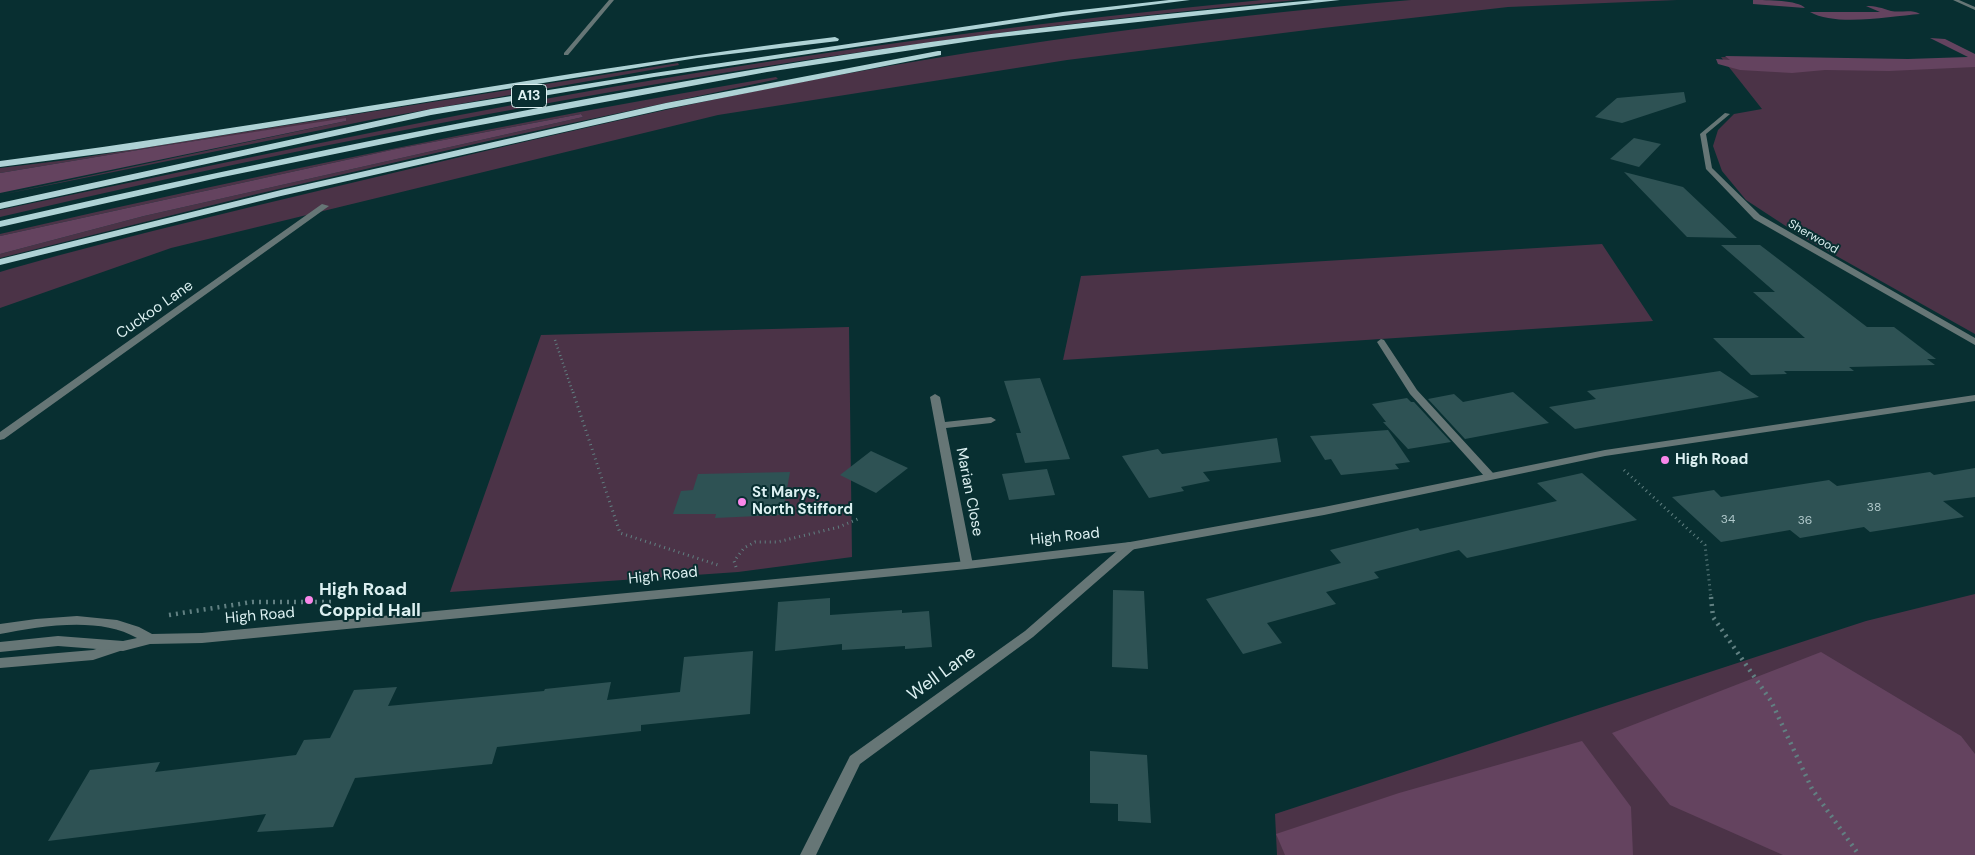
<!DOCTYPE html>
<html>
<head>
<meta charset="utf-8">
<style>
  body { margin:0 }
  canvas { display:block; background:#082f31 }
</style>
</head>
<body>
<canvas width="1975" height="855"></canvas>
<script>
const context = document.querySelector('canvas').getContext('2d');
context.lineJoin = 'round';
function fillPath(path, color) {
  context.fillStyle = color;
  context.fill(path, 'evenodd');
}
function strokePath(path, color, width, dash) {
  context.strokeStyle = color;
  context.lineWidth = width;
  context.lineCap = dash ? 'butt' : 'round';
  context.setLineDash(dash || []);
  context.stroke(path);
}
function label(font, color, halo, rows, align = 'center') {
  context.font = font + ' "DM Sans",sans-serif';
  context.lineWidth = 4;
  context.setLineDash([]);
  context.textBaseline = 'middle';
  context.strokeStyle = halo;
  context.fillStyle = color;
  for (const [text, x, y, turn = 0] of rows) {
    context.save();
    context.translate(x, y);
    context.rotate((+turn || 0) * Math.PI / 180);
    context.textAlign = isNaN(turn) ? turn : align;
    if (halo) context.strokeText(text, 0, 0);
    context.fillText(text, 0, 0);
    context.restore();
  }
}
const green = new Path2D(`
  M 1262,0 L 1297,0 C 861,40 427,117 0,217 L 0,210 C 204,167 407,123 612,87 C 828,50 1045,21 1262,0 Z
  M 1411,0 L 1677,0 L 1508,7 L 1323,28 L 1067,60 L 718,115 L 171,248 L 0,308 L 0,272 L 10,269 C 136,233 265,204 393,173 C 519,143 645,113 771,88 C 983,46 1197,18 1411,0 Z
  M 1721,57 L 1975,61 L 1975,334 L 1801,236 L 1746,200 L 1722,171 L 1713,146 L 1718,130 L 1734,114 L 1762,109 Z
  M 678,63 L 679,65 L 375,119 L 0,195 L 346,121 L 346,119 L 162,146 L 0,173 L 0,168 L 67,160 Z
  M 776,77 L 778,79 L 488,141 L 257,194 L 0,258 L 0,254 L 144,216 L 583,117 L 581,114 L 396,149 L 0,236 L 0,234 C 257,175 516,121 776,77 Z
  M 1602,244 L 1653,321 L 1063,360 L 1081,276 Z
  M 849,327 L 852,557 L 738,572 L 450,592 L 541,335 Z
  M 1975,594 L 1975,855 L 1277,855 L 1275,814 L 1866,621 Z`);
const forest = new Path2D(`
  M 1753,0 C 1767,0 1798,0 1805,8 L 1753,4 Z
  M 1866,6 C 1876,6 1882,8 1891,11 C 1901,13 1911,9 1920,14 C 1892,16 1836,27 1810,12 L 1880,12 Z
  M 1930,38 L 1945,39 L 1975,54 L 1975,67 L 1889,71 L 1825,70 L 1792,73 L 1740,70 L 1718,64 L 1716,59 L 1730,60 L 1725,56 L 1908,59 L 1968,57 Z
  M 581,114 L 583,117 L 144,216 L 0,254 L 0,236 L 396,149 Z
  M 346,118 L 346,121 L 0,193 L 0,173 L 162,146 Z
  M 1821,652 L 1961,736 L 1975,754 L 1975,855 L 1783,855 L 1670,805 L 1612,733 Z
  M 1582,741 L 1631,807 L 1633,855 L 1285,855 L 1276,834 L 1399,793 Z`);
const building = new Path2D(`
  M 1684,92 L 1686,102 L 1622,123 L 1595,117 L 1617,98 Z
  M 1634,138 L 1661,144 L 1639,167 L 1610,159 Z
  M 1624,172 L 1683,187 L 1737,238 L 1687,237 Z
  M 1721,245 L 1760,245 L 1867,327 L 1894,327 L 1936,359 L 1927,359 L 1935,365 L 1849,367 L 1854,371 L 1784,371 L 1787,374 L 1751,375 L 1713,338 L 1805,338 L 1753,292 L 1775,292 Z
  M 1720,371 L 1759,397 L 1575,429 L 1549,407 L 1596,399 L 1587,391 Z
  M 1040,378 L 1070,459 L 1025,463 L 1016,433 L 1021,433 L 1004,381 Z
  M 1513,392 L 1549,423 L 1465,439 L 1428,399 L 1454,394 L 1463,402 Z
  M 1407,398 L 1411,402 L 1414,402 L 1451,442 L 1408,449 L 1383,422 L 1386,422 L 1372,404 Z
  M 1388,430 L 1410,462 L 1395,464 L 1399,469 L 1341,475 L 1331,459 L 1325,460 L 1310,436 Z
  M 1277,438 L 1281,462 L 1203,472 L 1210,481 L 1181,487 L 1184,491 L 1149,498 L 1122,456 L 1158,449 L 1162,454 Z
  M 871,451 L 908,468 L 876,493 L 840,475 Z
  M 1975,468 L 1975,497 L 1943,501 L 1964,517 L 1870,532 L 1864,527 L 1800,538 L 1790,530 L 1721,542 L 1672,497 L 1714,490 L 1721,497 L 1829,480 L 1837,486 L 1930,472 L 1934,475 Z
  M 1047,469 L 1055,495 L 1009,500 L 1002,474 Z
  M 790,472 L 783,511 L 780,515 L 715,518 L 716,514 L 673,514 L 681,491 L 693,490 L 698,474 Z
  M 1582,473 L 1637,520 L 1467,558 L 1459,550 L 1374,572 L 1379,578 L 1326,592 L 1336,604 L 1267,623 L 1282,643 L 1243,654 L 1206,599 L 1341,563 L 1330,550 L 1418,528 L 1420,531 L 1557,501 L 1537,483 Z
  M 1113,590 L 1144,591 L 1148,669 L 1112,667 Z
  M 830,598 L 830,615 L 902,610 L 902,613 L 929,611 L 932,647 L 905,649 L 905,646 L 842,650 L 842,644 L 775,651 L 778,602 Z
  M 753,651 L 750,714 L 641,725 L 641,731 L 497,747 L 492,764 L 355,778 L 333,827 L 257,832 L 266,814 L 48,841 L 90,770 L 160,762 L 155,772 L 296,755 L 304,740 L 330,738 L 354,690 L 397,687 L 388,706 L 544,691 L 545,689 L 611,682 L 607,700 L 680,692 L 684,657 Z
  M 1090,751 L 1147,755 L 1151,823 L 1118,821 L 1118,804 L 1090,803 Z`);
const pathFar2 = new Path2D(`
  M 555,340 L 573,393`);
const pathFar1 = new Path2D(`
  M 573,392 L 620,533 L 721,566
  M 1624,470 L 1705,545 L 1711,598
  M 736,567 L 734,561 L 744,548 L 755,542 L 777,542 L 839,527 L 860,518`);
const path = new Path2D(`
  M 1711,597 L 1713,617 L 1771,701 L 1812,789 L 1859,855
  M 169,615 L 252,602 L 334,602`);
const service = new Path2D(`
  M 609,0 L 614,0 L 568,55 L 564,55 L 564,53 Z
  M 1381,339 L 1384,340 L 1417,390 L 1493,473 L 1494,475 L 1493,477 L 1485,477 L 1410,394 L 1377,342 Z
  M 122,641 L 126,643 L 128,646 L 126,649 L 93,660 L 0,668 L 0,658 L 93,650 Z`);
const minor = new Path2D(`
  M 1953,0 L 1959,0 L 1975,7 L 1975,10 Z
  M 1725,113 L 1730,114 L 1706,134 L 1712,168 L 1760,215 L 1975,338 L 1975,345 L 1754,219 L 1706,169 L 1700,134 Z
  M 322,204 L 329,206 L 4,439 L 0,440 L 0,432 Z
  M 935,394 L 940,397 L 945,422 L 991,417 L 996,420 L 991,423 L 946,428 L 973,565 L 971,568 L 963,568 L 961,565 L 930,397 Z
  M 1130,542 L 1134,543 L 1136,546 L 1134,549 L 1033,637 L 860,764 L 816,855 L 800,855 L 850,756 L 1025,631 L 1126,543 Z`);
const tertiary = new Path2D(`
  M 1975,395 L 1975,401 L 1605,456 L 1324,515 L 1130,550 L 967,569 L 202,643 L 150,644 L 123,651 L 58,646 L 0,652 L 0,642 L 58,636 L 123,641 L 137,638 C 100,616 40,626 0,634 L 0,624 L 36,619 L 77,616 L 117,620 L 139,627 L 152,634 L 202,633 L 967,561 L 1130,542 L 1324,507 L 1605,450 Z`);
const trunk = new Path2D(`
  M 1169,0 L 1190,0 L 1063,16 L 654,77 L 431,115 L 0,209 L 0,203 L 431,109 L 654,73 L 1063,12 Z
  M 1315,0 L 1340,0 L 991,38 L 767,72 L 437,133 L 218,178 L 0,227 L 0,221 C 290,155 582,95 876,50 C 1021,28 1169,13 1315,0 Z
  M 835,37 L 839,39 L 838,41 L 697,58 L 137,149 L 0,167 L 0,161 C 279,125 556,71 835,37 Z
  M 938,51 L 941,51 L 941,55 L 666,109 L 281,196 L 0,265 L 0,259 L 281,190 L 666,103 Z`);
const markers = [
  [1665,460,5,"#f987e9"],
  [742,502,5,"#f987e9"],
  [309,600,5,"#f987e9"]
];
const farStreetnames = [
  ["Sherwood",1813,237,30]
];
const numberNames = [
  ["38",1874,508],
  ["34",1728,520],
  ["36",1805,521]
];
const shields = [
  [529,96,35]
];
const shieldNames = [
  ["A13",529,96]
];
const streetNames = [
  ["Cuckoo Lane",155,310,-35],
  ["Marian Close",969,492,79],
  ["High Road",1065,537,-6],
  ["High Road",663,576,-6],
  ["High Road",260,616,-5]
];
const poiNames = [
  ["High Road",1675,460],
  ["St Marys,",752,493],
  ["North Stifford",752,510]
];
const nearPoinames = [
  ["High Road",319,590],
  ["Coppid Hall",319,611]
];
const nearStreetnames = [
  ["Well Lane",942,674,-36]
];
fillPath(green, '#4b3347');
fillPath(forest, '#64435f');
fillPath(building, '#2e5254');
strokePath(pathFar2, '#618082', 2.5, [1, 3]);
strokePath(pathFar1, '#618082', 3, [1, 4]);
strokePath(path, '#618082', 4.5, [2, 5]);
fillPath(service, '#667676');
fillPath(minor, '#667676');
fillPath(tertiary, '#667676');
fillPath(trunk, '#aed2d5');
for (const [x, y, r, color] of markers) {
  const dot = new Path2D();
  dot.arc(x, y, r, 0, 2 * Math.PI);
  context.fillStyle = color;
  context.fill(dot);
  strokePath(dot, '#082f31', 2);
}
label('12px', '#dcf0f1', '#082f31', farStreetnames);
label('12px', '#b0c8ca', null, numberNames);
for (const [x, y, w] of shields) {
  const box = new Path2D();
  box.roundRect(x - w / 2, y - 11.5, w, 23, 4);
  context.fillStyle = '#082f31';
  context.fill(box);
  strokePath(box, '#dcf0f1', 1);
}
label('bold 14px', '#dcf0f1', null, shieldNames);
label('15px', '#dcf0f1', '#082f31', streetNames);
label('bold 15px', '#dcf0f1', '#082f31', poiNames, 'left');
label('bold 18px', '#dcf0f1', '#082f31', nearPoinames, 'left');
label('18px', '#dcf0f1', '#082f31', nearStreetnames);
</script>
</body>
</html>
